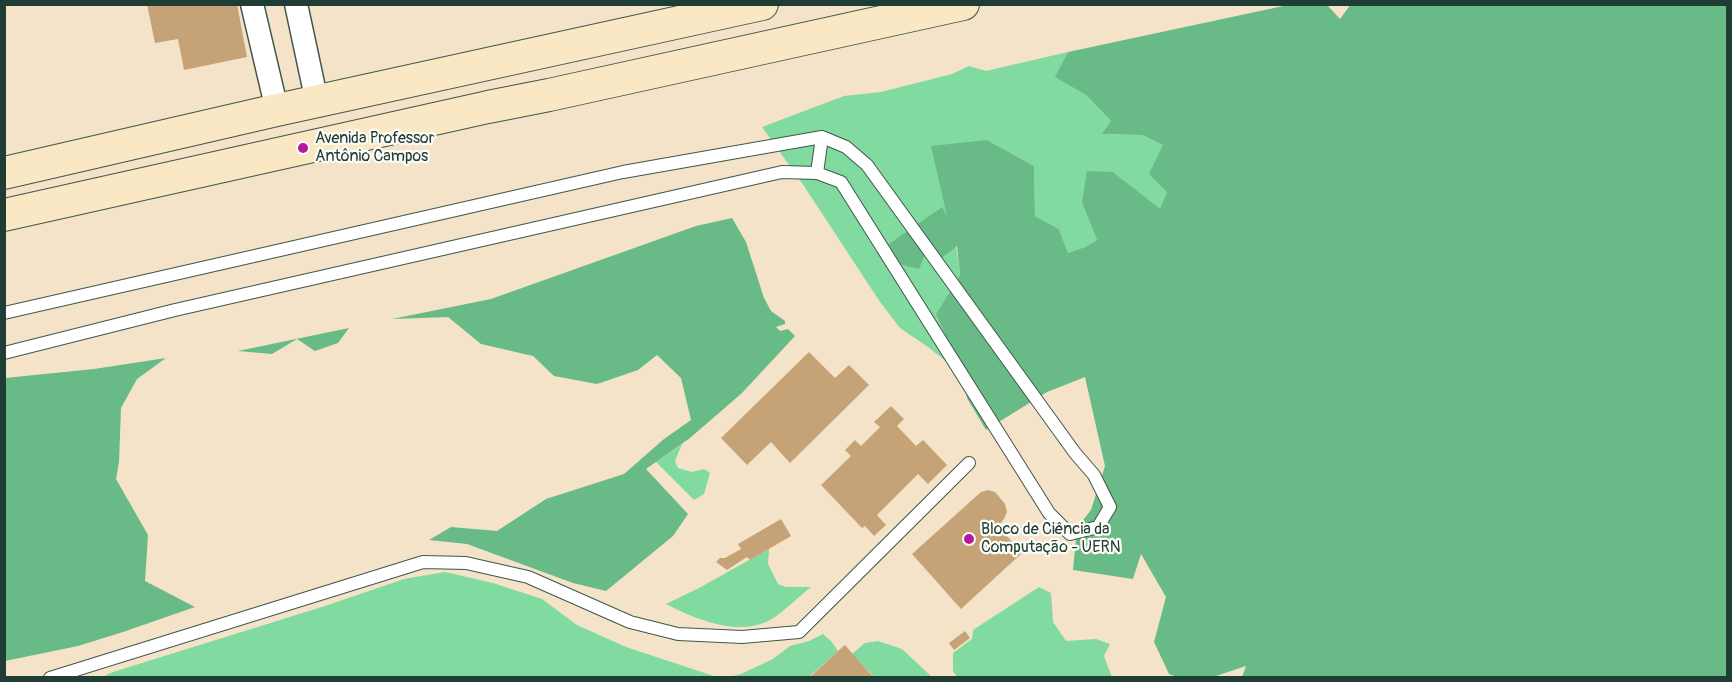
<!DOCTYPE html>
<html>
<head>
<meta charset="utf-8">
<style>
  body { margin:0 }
  #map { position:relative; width:1732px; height:682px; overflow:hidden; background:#f4e3c9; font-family:Pangolin,sans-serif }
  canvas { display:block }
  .frame { position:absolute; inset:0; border:6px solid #1f3d34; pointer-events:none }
</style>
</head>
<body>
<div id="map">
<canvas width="1732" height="682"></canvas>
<div class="frame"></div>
</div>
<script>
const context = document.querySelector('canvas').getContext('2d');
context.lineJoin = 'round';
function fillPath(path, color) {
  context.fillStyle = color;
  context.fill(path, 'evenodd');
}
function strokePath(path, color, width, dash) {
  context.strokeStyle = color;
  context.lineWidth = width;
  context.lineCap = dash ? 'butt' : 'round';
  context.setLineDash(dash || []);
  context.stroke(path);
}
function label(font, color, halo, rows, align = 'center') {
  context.font = font + ' Pangolin,sans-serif';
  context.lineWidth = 4.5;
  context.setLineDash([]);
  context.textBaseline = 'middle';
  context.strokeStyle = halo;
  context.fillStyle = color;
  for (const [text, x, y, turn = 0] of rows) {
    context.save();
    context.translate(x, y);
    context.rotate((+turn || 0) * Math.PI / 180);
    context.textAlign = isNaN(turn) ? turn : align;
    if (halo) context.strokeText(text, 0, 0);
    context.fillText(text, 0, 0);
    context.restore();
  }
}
const green = new Path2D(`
  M 1068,52 L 1056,77 L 1086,95 L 1111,121 L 1103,134 L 1142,135 L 1163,145 L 1167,192 L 1160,210 L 1113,172 L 1082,203 L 1097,240 L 1085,247 L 1068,253 L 1059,229 L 1035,216 L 1034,166 L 987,140 L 948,220 L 942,207 L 924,220 L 926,251 L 956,245 L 960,275 L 936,314 L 962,374 L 928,347 L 900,328 L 880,302 L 804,186 L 762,127 L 844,96 L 881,92 L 952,74 L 969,66 L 986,71 Z
  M 682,444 L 675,461 L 678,468 L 692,472 L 704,469 L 710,473 L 704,494 L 694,500 L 656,462 Z
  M 769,549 L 768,564 L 778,584 L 786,587 L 811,587 C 798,597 780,616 766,622 C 735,636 693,618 666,604 L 699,588 Z
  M 445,572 L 493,583 L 542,599 L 577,625 L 626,647 L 717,677 L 106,677 L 106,675 L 113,672 L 325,606 L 404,579 Z
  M 1039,587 L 1051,593 L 1053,622 L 1066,641 L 1096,639 L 1110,644 L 1104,656 L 1112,677 L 957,677 L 953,671 L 953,653 L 972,639 L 973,630 Z
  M 823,634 L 831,641 L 838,651 L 809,677 L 729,677 L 741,674 L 773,659 L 790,646 L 809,641 Z
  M 878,641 L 902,649 L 932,677 L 874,677 L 852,654 L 865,643 Z`);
const forest = new Path2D(`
  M 1351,4 L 1727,5 L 1727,677 L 1242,677 L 1246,666 L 1213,677 L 1177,677 L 1169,674 L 1154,642 L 1166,597 L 1141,554 L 1133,579 L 1073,570 L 1077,528 L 1091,510 L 1105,466 L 1085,377 L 1047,392 L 986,430 L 967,398 L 962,374 L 936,314 L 960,275 L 957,246 L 939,260 L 926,252 L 919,269 L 899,264 L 889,244 L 942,207 L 947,216 L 931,146 L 987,140 L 1034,166 L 1035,216 L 1059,229 L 1068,253 L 1085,247 L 1097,240 L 1082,203 L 1087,171 L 1113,172 L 1160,209 L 1167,192 L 1149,174 L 1163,145 L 1142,135 L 1102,134 L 1111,121 L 1086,95 L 1055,77 L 1068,52 L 1288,5 L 1327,5 L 1340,19 Z
  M 732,218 L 746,242 L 764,298 L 771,311 L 785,321 L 785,324 L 776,327 L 780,331 L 788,329 L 795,336 L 742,393 L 690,438 L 646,469 L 688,514 L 673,536 L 606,591 L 573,583 L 467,544 L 429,540 L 451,527 L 497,531 L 546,499 L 624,474 L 664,439 L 691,420 L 681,378 L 657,355 L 638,370 L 597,384 L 554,376 L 533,356 L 481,344 L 448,317 L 392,319 L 491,299 L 696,226 Z
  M 349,328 L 338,343 L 315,351 L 297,339 L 272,354 L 238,351 Z
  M 166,358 L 137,379 L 121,408 L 119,462 L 116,479 L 148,535 L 145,581 L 195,607 L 123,632 L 78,646 L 5,661 L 5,378 L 94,369 Z`);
const building = new Path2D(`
  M 147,4 L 237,4 L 247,57 L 184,70 L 178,39 L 155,43 Z
  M 809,352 L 835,378 L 849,365 L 869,385 L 790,463 L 771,442 L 747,465 L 721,438 Z
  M 891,406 L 904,419 L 897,426 L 916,446 L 923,440 L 947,465 L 928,484 L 918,474 L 877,515 L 886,525 L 874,536 L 865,526 L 862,528 L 821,485 L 851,456 L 845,450 L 855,440 L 861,446 L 880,427 L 874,422 Z
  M 988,490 L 995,492 L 1005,504 L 1007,512 L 1004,519 L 998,526 L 1022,553 L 961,609 L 912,554 L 981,492 Z
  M 781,519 L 791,536 L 750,560 L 747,557 L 727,570 L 716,562 L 720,558 L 725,558 L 741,549 L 738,544 Z
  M 965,631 L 970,638 L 954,650 L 949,643 Z
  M 845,645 L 874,678 L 809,678 L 838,651 Z`);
const lane = new Path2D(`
  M 817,173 L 822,137
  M 4,313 L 623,172 L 822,137 L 846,147 L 867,165 L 1075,453 L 1094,475 L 1110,507 L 1098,527 L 1070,534 L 1049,513 L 841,182 L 817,173 L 782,172 L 175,310 L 4,353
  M 50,678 L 423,562 L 466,563 L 528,577 L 630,622 L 678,634 L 742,637 L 799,632 L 969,463`);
const street = new Path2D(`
  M 252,4 L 277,110
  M 296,4 L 317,102`);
const secondary = new Path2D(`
  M 4,173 L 277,110 L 762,4
  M 4,215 L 488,107 L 549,95 L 963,4`);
const markers = [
  [303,148,6,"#b5179e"],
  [969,539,6,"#b5179e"]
];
const poiNames = [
  ["Avenida Professor",315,139],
  ["Antônio Campos",315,157],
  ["Bloco de Ciência da",981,530],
  ["Computação - UERN",981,548]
];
fillPath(green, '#81da9f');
fillPath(forest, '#68ba86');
fillPath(building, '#c5a376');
strokePath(lane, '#3f564a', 14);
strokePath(street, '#3f564a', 25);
strokePath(secondary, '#3f564a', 34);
strokePath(lane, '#fff', 12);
strokePath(street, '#fff', 22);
strokePath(secondary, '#fae7c3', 32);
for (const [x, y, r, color] of markers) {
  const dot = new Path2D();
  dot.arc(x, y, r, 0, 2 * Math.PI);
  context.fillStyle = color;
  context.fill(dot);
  strokePath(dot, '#fdfcf7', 2);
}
label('16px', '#1f3d34', '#fdfcf7', poiNames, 'left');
</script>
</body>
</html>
